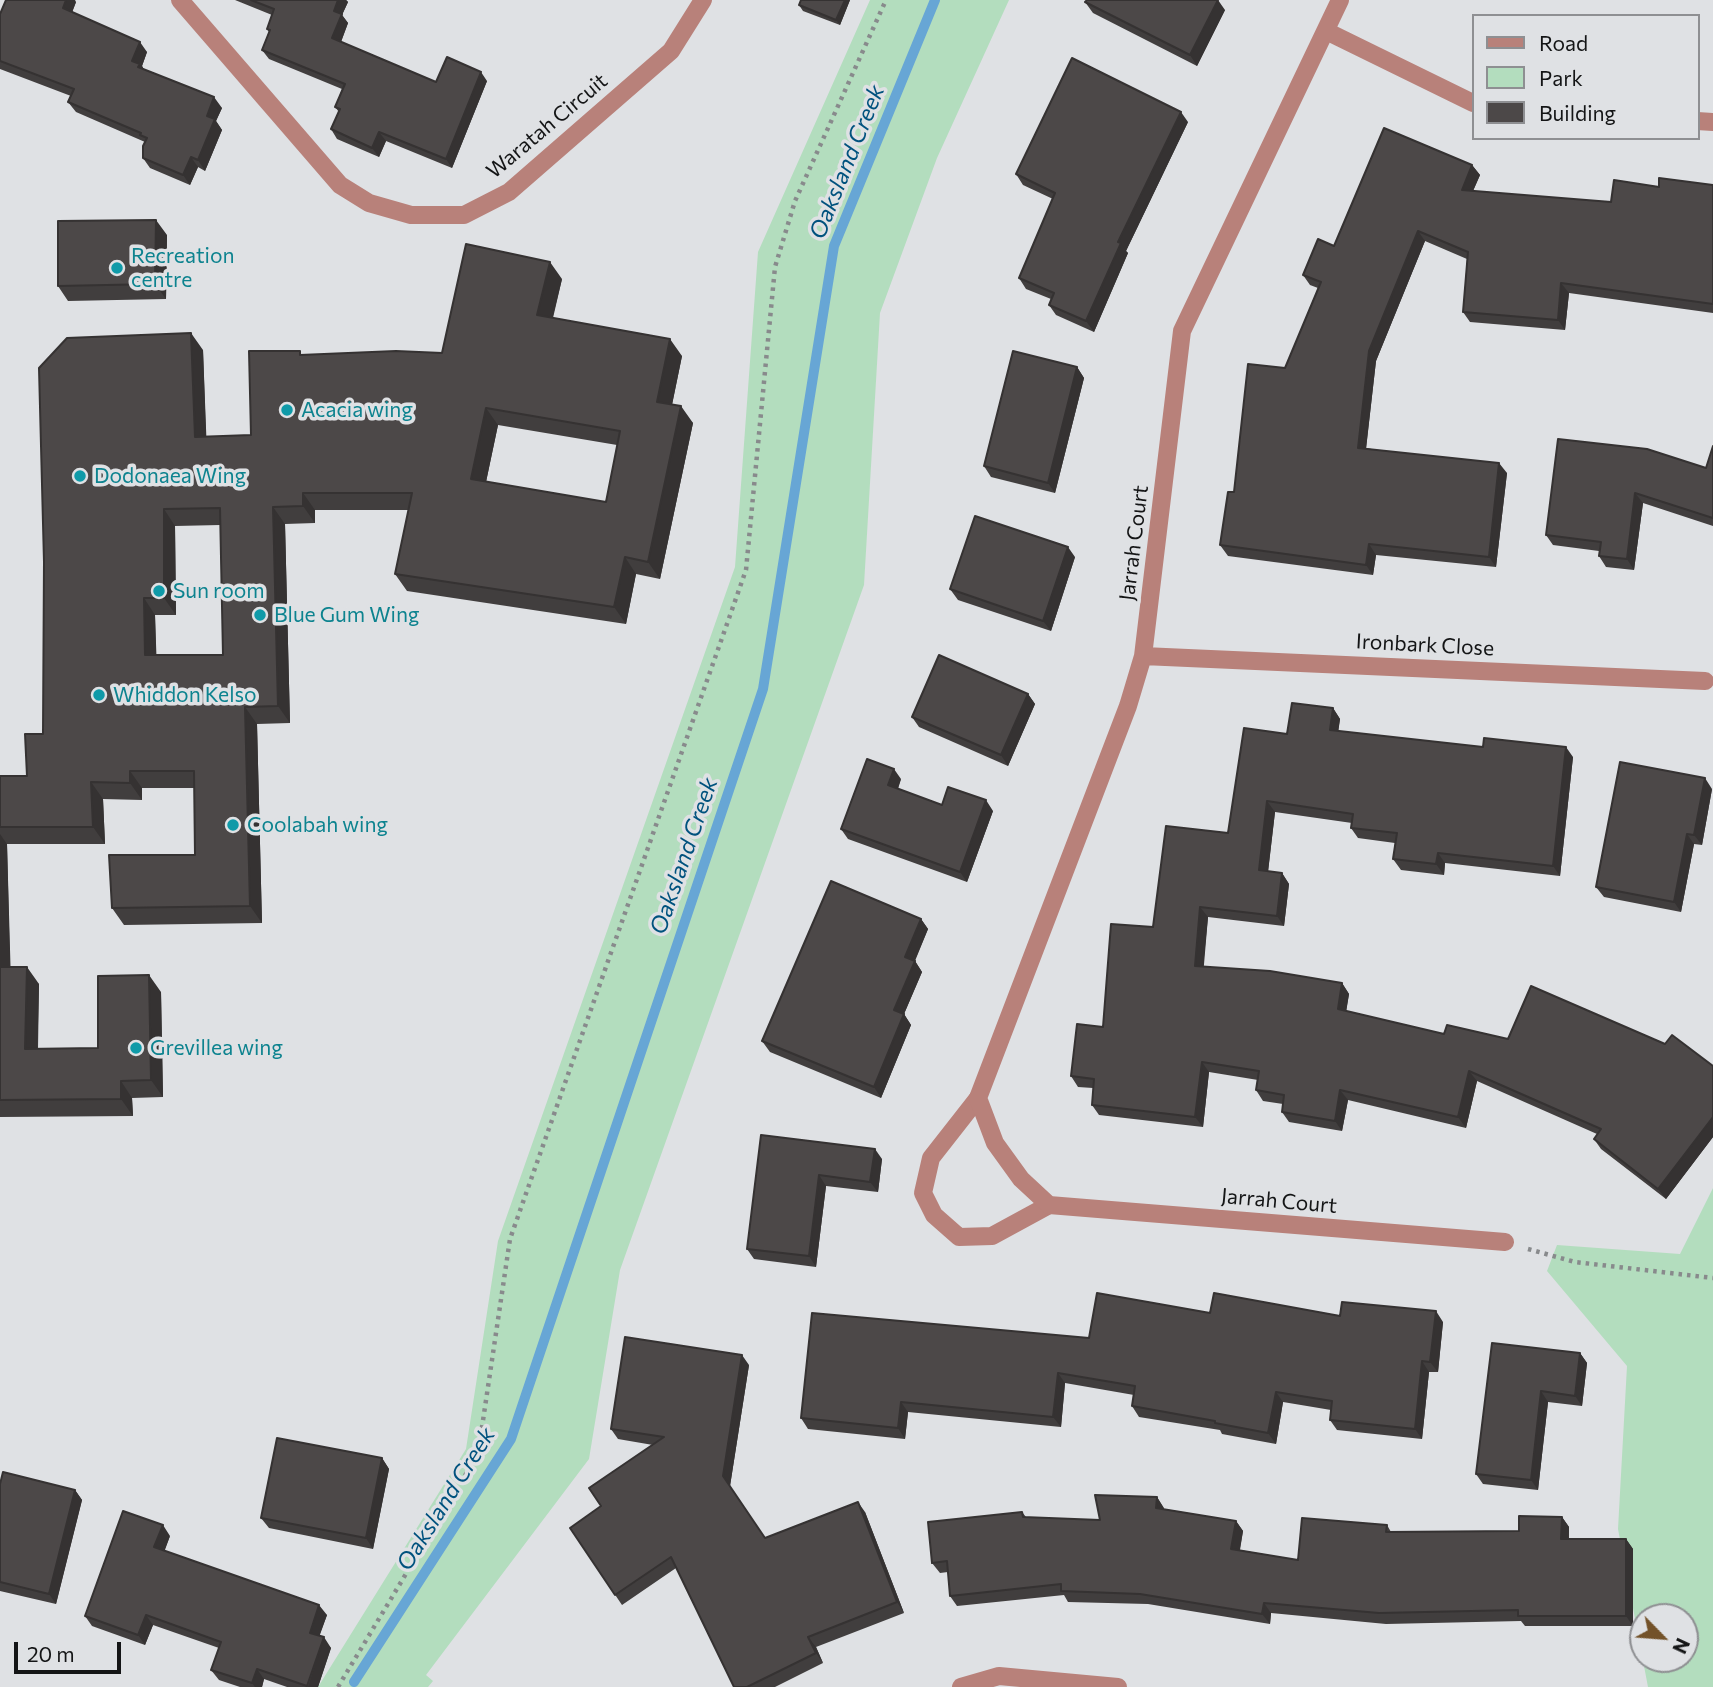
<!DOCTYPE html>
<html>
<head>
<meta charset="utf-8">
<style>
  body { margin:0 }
  #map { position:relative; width:1713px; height:1687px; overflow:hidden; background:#dfe1e4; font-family:Commissioner,sans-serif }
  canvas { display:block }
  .legend { position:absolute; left:1472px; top:14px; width:228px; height:126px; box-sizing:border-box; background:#dfe1e4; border:2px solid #8e8f92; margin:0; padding:9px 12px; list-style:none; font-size:21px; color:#141516 }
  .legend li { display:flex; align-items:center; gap:14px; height:35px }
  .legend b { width:35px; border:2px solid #8e8f92 }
  .north { position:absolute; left:1629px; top:1603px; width:70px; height:70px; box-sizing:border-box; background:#dfe1e4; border:2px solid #8e8f92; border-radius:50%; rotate:115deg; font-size:19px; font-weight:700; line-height:28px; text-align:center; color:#141516 }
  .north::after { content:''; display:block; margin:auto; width:24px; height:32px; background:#735229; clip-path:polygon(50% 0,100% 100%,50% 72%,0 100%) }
  .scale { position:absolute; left:14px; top:1642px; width:107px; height:32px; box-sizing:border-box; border:4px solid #141516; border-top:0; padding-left:9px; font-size:21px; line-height:24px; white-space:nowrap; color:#141516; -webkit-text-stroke:5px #dfe1e4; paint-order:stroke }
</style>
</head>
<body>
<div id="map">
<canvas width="1713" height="1687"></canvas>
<ul class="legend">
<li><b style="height:9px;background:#b8817a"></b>Road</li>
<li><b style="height:19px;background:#b3ddbe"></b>Park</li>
<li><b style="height:19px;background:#4c4848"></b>Building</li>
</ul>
<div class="north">N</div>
<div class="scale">20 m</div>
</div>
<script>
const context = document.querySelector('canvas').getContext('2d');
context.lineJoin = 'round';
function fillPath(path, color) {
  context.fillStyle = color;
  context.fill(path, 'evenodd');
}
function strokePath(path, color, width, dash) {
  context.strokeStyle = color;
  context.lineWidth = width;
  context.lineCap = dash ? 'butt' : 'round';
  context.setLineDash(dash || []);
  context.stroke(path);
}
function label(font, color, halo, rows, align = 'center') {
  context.font = font + ' Commissioner,sans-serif';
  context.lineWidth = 7;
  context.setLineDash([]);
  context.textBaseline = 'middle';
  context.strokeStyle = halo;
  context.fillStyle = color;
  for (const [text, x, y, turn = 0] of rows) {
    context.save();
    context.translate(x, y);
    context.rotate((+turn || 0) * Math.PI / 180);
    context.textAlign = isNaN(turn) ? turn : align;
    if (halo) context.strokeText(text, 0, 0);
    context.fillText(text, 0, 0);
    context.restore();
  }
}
const green = new Path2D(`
  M 870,0 L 1009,0 L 937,158 L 880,313 L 864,585 L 620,1270 L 589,1459 L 426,1675 L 433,1681 L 428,1687 L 318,1687 L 466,1449 L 498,1241 L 735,567 L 758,252 Z
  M 1713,1188 L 1713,1687 L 1648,1687 L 1618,1529 L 1627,1366 L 1547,1271 L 1557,1245 L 1680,1254 ZM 1643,1617 L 1685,1617 L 1685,1659 L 1643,1659 Z`);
const stream = new Path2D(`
  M 354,1682 L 511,1439 L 763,689 L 834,246 L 935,0`);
const path = new Path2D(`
  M 1528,1249 L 1575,1262 L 1713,1278
  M 338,1687 L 478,1454 L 510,1239 L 746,570 L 775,267 L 795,201 L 886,0`);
const service = new Path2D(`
  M 978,1098 L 931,1158 L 923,1193 L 934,1215 L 959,1237 L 992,1236 L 1049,1205`);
const minor = new Path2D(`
  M 180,0 L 340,185 L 369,203 L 411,215 L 464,215 L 509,192 L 671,51 L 703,0
  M 1340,0 L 1182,331 L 1143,656 L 1128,706 L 978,1098 L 995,1143 L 1021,1179 L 1049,1205 L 1505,1242
  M 1326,31 L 1473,103
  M 1697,121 L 1713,122
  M 1143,656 L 1705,681
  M 961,1687 L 999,1676 L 1118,1687`);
const wall = new Path2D(`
  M 235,0 L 346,0 L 348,2 L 342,15 L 348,23 L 341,42 L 436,82 L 487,81 L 452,168 L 386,141 L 379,157 L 337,139 L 331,129 L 339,112 L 335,107 L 342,89 L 269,59 L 262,50 L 269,32 L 267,29 L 272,15 Z
  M 850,0 L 840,25 L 803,11 L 799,5 Z
  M 76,2 L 72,12 L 147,52 L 142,66 L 144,70 L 222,108 L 216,121 L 222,130 L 205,171 L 198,167 L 190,185 L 150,168 L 143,158 L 145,142 L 76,112 L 68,102 L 71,96 L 0,69 L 0,14 Z
  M 1085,2 L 1225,10 L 1197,66 L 1093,13 Z
  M 1188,122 L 1126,251 L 1128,253 L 1094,332 L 1056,315 L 1049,305 L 1051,299 L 1026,289 L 1019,278 L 1053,199 L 1023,185 L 1016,174 Z
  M 1472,165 L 1480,175 L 1473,191 L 1611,202 L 1659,187 L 1713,185 L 1713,313 L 1569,293 L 1565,330 L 1470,322 L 1463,312 L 1467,259 L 1425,241 L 1376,361 L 1366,448 L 1507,473 L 1496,567 L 1376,555 L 1373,575 L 1228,556 L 1220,545 L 1234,492 L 1318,288 L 1310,285 L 1303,275 Z
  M 167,235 L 166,299 L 68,301 L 58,286 Z
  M 562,279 L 553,318 L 682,356 L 672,405 L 693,423 L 660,579 L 636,574 L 626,624 L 407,591 L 395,574 L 409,510 L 315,510 L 315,523 L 285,524 L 290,723 L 257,724 L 262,923 L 124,925 L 112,908 L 195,855 L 194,788 L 142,788 L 142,800 L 103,799 L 105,844 L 7,844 L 10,967 L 39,984 L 38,1049 L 98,1048 L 161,992 L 163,1097 L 132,1098 L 133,1116 L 0,1117 L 0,776 L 27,776 L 43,734 L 203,350 L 206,437 L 251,435 L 303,355 L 442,353 ZM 498,425 L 617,445 L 606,502 L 486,482 ZM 220,525 L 223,655 L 156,655 L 155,615 L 176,615 L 175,526 Z
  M 1077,367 L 1084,378 L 1055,493 L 991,477 L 984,466 Z
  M 1558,439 L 1706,468 L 1713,446 L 1713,526 L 1643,503 L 1634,570 L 1606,567 L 1599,556 L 1599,551 L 1553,545 L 1546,535 Z
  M 1075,557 L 1051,631 L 958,600 L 950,589 Z
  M 1028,694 L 1035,704 L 1008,766 L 919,727 L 912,717 Z
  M 1333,708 L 1340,719 L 1338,731 L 1573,757 L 1560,876 L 1445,863 L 1444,875 L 1401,870 L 1393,859 L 1395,843 L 1358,838 L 1351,828 L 1352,823 L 1275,812 L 1268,871 L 1282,873 L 1289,884 L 1284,926 L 1208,917 L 1203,967 L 1342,983 L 1349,994 L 1346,1011 L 1444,1034 L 1508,1039 L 1713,1066 L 1713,1137 L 1666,1199 L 1601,1149 L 1594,1139 L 1597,1134 L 1477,1081 L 1466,1128 L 1348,1100 L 1342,1131 L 1289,1122 L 1282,1112 L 1283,1104 L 1263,1101 L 1256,1090 L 1258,1080 L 1209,1072 L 1203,1127 L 1099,1115 L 1092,1105 L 1093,1088 L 1078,1087 L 1071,1076 L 1103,1027 L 1153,927 L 1228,833 L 1287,734 Z
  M 901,779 L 898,789 L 942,805 L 993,811 L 967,882 L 848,839 L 841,829 Z
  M 1712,789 L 1702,845 L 1694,844 L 1681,912 L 1604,897 L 1596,887 Z
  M 921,919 L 928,929 L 915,961 L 922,972 L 904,1014 L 911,1025 L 881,1098 L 770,1052 L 762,1041 Z
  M 761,1135 L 882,1159 L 878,1192 L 826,1186 L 816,1267 L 754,1259 L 747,1249 Z
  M 1210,1313 L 1340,1316 L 1443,1322 L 1438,1372 L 1429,1372 L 1422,1439 L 1337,1430 L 1330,1420 L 1331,1410 L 1283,1402 L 1276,1444 L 1222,1434 L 1220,1430 L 1139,1417 L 1132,1406 L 1134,1395 L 1065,1383 L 1061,1427 L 908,1412 L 905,1439 L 808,1429 L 801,1418 L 1089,1338 Z
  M 1492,1343 L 1580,1353 L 1587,1363 L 1582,1406 L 1548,1402 L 1538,1490 L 1483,1484 L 1476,1474 Z
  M 749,1365 L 730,1486 L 765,1538 L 865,1512 L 904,1613 L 816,1647 L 823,1663 L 775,1687 L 734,1687 L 676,1568 L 622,1605 L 570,1528 L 601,1506 L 653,1445 L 618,1439 L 611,1429 Z
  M 382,1458 L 389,1469 L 373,1549 L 269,1528 L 261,1518 Z
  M 0,1484 L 75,1490 L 82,1500 L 56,1604 L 0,1591 Z
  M 1157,1497 L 1164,1509 L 1236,1521 L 1243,1531 L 1240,1550 L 1298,1560 L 1387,1525 L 1391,1532 L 1519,1531 L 1562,1517 L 1569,1527 L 1569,1539 L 1626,1539 L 1633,1549 L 1633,1626 L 1525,1626 L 1521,1621 L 1386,1624 L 1271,1613 L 1270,1624 L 1148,1604 L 1068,1602 L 1064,1595 L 957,1606 L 950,1596 L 948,1572 L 940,1573 L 932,1563 L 1022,1512 L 1026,1517 L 1100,1520 Z
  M 170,1536 L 164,1551 L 327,1615 L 319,1636 L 331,1648 L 318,1687 L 287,1687 L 264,1679 L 262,1687 L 240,1687 L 219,1680 L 211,1670 L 219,1648 L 153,1625 L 145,1645 L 92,1626 L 85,1616 Z`);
const shadedWall = new Path2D(`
  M 66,0 L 75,0 L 76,2 L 70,18 L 63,8 Z
  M 338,0 L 346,0 L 348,2 L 342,15 L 348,23 L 339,47 L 332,38 L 334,11 Z
  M 845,0 L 850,0 L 840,25 L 836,20 Z
  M 1218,0 L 1225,10 L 1197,66 L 1190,55 Z
  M 140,42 L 147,52 L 142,66 L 147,74 L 140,70 L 132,61 Z
  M 481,72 L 487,81 L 452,168 L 446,159 Z
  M 214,97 L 222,108 L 216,121 L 222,130 L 205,171 L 198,160 L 207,116 Z
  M 1181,112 L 1188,122 L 1126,251 L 1128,253 L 1094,332 L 1086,321 L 1118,242 Z
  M 379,132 L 386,141 L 379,157 L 372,148 Z
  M 191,157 L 198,167 L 190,185 L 183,175 Z
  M 1472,165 L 1480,175 L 1469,200 L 1462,190 Z
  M 156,220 L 167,235 L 166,299 L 155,284 Z
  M 1418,231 L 1425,241 L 1376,361 L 1365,458 L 1358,448 L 1369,351 Z
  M 550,262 L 562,279 L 549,332 L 537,315 Z
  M 1561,283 L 1569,293 L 1565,330 L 1558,320 Z
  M 191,333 L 203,350 L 207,454 L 195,437 Z
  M 670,339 L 682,356 L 669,419 L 657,402 Z
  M 1077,367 L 1084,378 L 1055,493 L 1048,483 Z
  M 681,406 L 693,423 L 660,579 L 648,562 Z
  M 486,408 L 498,425 L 483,496 L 471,479 Z
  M 1499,463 L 1507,473 L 1496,567 L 1489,557 Z
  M 303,493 L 315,510 L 315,523 L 303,506 Z
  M 1635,493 L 1643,503 L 1634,570 L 1627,559 Z
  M 273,507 L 285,524 L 290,723 L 278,706 Z
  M 164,509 L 175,526 L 176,615 L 164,598 Z
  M 1369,544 L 1376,555 L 1373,575 L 1366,565 Z
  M 1068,547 L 1075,557 L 1051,631 L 1043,621 Z
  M 625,557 L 636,574 L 626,624 L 614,607 Z
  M 144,598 L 155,615 L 157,672 L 145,655 Z
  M 1028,694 L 1035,704 L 1008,766 L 1001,755 Z
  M 245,707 L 257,724 L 262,923 L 250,906 Z
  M 1333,708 L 1340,719 L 1337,741 L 1330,730 Z
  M 1566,747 L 1573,757 L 1560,876 L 1553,866 Z
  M 894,769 L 901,779 L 895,796 L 888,785 Z
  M 130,771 L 142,788 L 142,800 L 130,783 Z
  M 1705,778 L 1712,789 L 1702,845 L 1694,835 Z
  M 91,782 L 103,799 L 105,844 L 93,827 Z
  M 986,800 L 993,811 L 967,882 L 960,872 Z
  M 1267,801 L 1275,812 L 1267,881 L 1259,870 Z
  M 0,834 L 7,844 L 11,984 L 0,968 Z
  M 1687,834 L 1694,844 L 1681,912 L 1674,902 Z
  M 1438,853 L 1445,863 L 1444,875 L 1436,864 Z
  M 1282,873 L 1289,884 L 1284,926 L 1277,916 Z
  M 1200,907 L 1208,917 L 1203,976 L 1195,966 Z
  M 921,919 L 928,929 L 912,967 L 905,957 Z
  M 915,961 L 922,972 L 904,1014 L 911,1025 L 881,1098 L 874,1087 L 894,1010 Z
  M 27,967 L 39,984 L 37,1066 L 25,1049 Z
  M 149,975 L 161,992 L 163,1097 L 151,1080 Z
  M 1342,983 L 1349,994 L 1345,1019 L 1338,1009 Z
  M 1202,1062 L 1209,1072 L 1203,1127 L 1195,1117 Z
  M 1469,1071 L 1477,1081 L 1466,1128 L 1458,1117 Z
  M 121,1081 L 132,1098 L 133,1116 L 121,1099 Z
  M 1340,1090 L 1348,1100 L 1342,1131 L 1335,1121 Z
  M 1713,1117 L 1713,1137 L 1666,1199 L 1658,1189 Z
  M 875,1149 L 882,1159 L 878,1192 L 870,1182 Z
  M 819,1175 L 826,1186 L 816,1267 L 809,1256 Z
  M 1436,1311 L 1443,1322 L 1438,1372 L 1430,1362 Z
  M 1580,1353 L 1587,1363 L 1582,1406 L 1575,1396 Z
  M 742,1355 L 749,1365 L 730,1486 L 723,1476 Z
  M 1422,1361 L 1429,1372 L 1422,1439 L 1415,1429 Z
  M 1058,1373 L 1065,1383 L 1061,1427 L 1053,1417 Z
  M 1541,1391 L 1548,1402 L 1538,1490 L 1531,1480 Z
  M 1276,1392 L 1283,1402 L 1276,1444 L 1268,1433 Z
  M 901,1402 L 908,1412 L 905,1439 L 898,1428 Z
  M 382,1458 L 389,1469 L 373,1549 L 366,1538 Z
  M 75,1490 L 82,1500 L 56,1604 L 49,1594 Z
  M 1157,1497 L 1164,1508 L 1164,1518 L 1156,1508 Z
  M 858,1502 L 865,1512 L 904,1613 L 897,1602 Z
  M 1562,1517 L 1569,1527 L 1568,1549 L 1561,1539 Z
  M 1236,1521 L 1243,1531 L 1238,1559 L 1231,1549 Z
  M 163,1525 L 170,1536 L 162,1558 L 154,1547 Z
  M 1626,1539 L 1633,1549 L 1633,1626 L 1626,1616 Z
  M 1264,1603 L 1271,1613 L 1270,1624 L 1262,1614 Z
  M 319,1605 L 327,1615 L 317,1643 L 310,1633 Z
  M 146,1615 L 153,1625 L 145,1645 L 138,1635 Z
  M 324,1637 L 331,1648 L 318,1687 L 308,1687 Z
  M 808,1637 L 816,1647 L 823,1663 L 816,1653 Z
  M 257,1669 L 264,1679 L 262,1687 L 255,1687 L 252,1683 Z`);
const building = new Path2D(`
  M 6,0 L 66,0 L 63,8 L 140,42 L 132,61 L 140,64 L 138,67 L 214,97 L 207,116 L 215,119 L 198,160 L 191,157 L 183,175 L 143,158 L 143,146 L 147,138 L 140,135 L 141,133 L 68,102 L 74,89 L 0,61 L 0,14 Z
  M 251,0 L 338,0 L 334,11 L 342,14 L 332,38 L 436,82 L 447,57 L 481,72 L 446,159 L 379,132 L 372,148 L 331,129 L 340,109 L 335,107 L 345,84 L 262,50 L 270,30 L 267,29 L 274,9 Z
  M 801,0 L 845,0 L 836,20 L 799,5 Z
  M 1087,0 L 1218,0 L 1190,55 L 1085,2 Z
  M 1072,58 L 1181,112 L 1118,242 L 1121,243 L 1086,321 L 1049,305 L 1054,293 L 1019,278 L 1055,193 L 1016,174 Z
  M 1384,128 L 1472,165 L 1462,190 L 1611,202 L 1614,180 L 1659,187 L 1659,178 L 1713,185 L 1713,304 L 1561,283 L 1558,320 L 1463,312 L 1468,252 L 1418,231 L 1369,351 L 1358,448 L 1499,463 L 1489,557 L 1369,544 L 1366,565 L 1220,545 L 1228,492 L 1234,492 L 1248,364 L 1285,368 L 1321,282 L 1303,275 L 1318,239 L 1334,246 Z
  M 156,220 L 155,284 L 58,286 L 58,221 Z
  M 466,244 L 550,262 L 537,315 L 670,339 L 657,402 L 681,406 L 648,562 L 625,557 L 614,607 L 395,574 L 412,493 L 303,493 L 303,506 L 273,507 L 278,706 L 245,707 L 250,906 L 112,908 L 109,855 L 195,855 L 194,771 L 130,771 L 130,783 L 91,782 L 93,827 L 0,827 L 0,776 L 27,776 L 25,734 L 43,734 L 44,562 L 39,368 L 67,338 L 191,333 L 195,437 L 251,435 L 249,351 L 300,351 L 300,355 L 396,351 L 442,353 ZM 486,408 L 620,431 L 606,502 L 471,479 ZM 220,508 L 223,655 L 145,655 L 144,598 L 164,598 L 164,509 Z
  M 1013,351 L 1077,367 L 1048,483 L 984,466 Z
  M 1558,439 L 1647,449 L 1706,468 L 1713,446 L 1713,518 L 1635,493 L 1627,559 L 1599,556 L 1601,542 L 1546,535 Z
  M 975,516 L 1068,547 L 1043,621 L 950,589 Z
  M 939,655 L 1028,694 L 1001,755 L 912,717 Z
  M 1292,703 L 1333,708 L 1330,730 L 1483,747 L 1484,738 L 1566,747 L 1553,866 L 1438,853 L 1436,864 L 1393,859 L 1397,833 L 1351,828 L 1353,814 L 1267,801 L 1259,870 L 1282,873 L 1277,916 L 1200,907 L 1195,966 L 1270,971 L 1342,983 L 1338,1009 L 1444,1034 L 1447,1025 L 1508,1039 L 1531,986 L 1665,1044 L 1672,1035 L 1713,1066 L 1713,1117 L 1658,1189 L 1594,1139 L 1601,1129 L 1469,1071 L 1458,1117 L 1340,1090 L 1335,1121 L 1282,1112 L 1284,1095 L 1256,1090 L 1259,1071 L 1202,1062 L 1195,1117 L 1092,1105 L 1094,1079 L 1071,1076 L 1077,1024 L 1103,1027 L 1111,924 L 1153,927 L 1166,826 L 1228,833 L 1244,728 L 1287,734 Z
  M 867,759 L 894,769 L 888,785 L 942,805 L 948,787 L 986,800 L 960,872 L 841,829 Z
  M 1620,762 L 1705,778 L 1694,835 L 1687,834 L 1674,902 L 1596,887 Z
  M 831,881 L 921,919 L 905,957 L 915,961 L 894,1010 L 904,1014 L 874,1087 L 762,1041 Z
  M 0,967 L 27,967 L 25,1049 L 98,1048 L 98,976 L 149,975 L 151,1080 L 121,1081 L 121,1099 L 0,1100 Z
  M 761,1135 L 875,1149 L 870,1182 L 819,1175 L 809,1256 L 747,1249 Z
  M 1097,1293 L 1210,1313 L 1214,1293 L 1340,1316 L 1342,1302 L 1436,1311 L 1430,1362 L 1422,1361 L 1415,1429 L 1330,1420 L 1332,1401 L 1276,1392 L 1268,1433 L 1215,1423 L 1215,1421 L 1132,1406 L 1135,1386 L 1058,1373 L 1053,1417 L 901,1402 L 898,1428 L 801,1418 L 812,1313 L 1089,1338 Z
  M 625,1337 L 742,1355 L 723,1476 L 765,1538 L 858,1502 L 897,1602 L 808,1637 L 816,1653 L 747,1687 L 734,1687 L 671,1557 L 615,1595 L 570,1528 L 601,1506 L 589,1488 L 664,1437 L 611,1429 Z
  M 1492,1343 L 1580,1353 L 1575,1396 L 1541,1391 L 1531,1480 L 1476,1474 Z
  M 277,1438 L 382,1458 L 366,1538 L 261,1518 Z
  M 3,1472 L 75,1490 L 49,1594 L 0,1582 L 0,1484 Z
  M 1095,1495 L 1157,1497 L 1156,1508 L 1236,1521 L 1231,1549 L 1298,1560 L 1302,1518 L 1387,1525 L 1386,1532 L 1519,1531 L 1519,1516 L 1562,1517 L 1561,1539 L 1626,1539 L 1626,1616 L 1518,1616 L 1518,1610 L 1379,1613 L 1264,1603 L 1262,1614 L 1140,1594 L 1061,1591 L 1061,1584 L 950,1596 L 947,1561 L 932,1563 L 928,1522 L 1022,1512 L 1023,1517 L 1100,1520 Z
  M 123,1511 L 163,1525 L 154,1547 L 319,1605 L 310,1633 L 324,1637 L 307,1686 L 257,1669 L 252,1683 L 211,1670 L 221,1642 L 146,1615 L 138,1635 L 85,1616 Z`);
const markers = [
  [117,268,7,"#0f9aa8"],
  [287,410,7,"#0f9aa8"],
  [80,476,7,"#0f9aa8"],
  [159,591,7,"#0f9aa8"],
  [260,615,7,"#0f9aa8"],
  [99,695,7,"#0f9aa8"],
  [233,825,7,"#0f9aa8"],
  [136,1048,7,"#0f9aa8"]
];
const streetNames = [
  ["Waratah Circuit",547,126,-40],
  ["Jarrah Court",1134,543,-83],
  ["Ironbark Close",1425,645,3],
  ["Jarrah Court",1279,1201,5]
];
const cultureNames = [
  ["Recreation",131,256],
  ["centre",131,280],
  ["Acacia wing",301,410],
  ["Dodonaea Wing",94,476],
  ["Sun room",173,591],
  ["Blue Gum Wing",274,615],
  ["Whiddon Kelso",113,695],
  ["Coolabah wing",247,825],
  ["Grevillea wing",150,1048]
];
const waterNames = [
  ["Oaksland Creek",847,162,-68],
  ["Oaksland Creek",684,856,-71],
  ["Oaksland Creek",446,1499,-58]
];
fillPath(green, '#b3ddbe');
strokePath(stream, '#67a6d5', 10);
strokePath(path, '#888a8c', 4.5, [3.5, 5]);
strokePath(service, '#b8817a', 18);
strokePath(minor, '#b8817a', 18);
fillPath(wall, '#413e3e');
fillPath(shadedWall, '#353232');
fillPath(building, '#4c4848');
strokePath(building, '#353232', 2);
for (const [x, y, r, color] of markers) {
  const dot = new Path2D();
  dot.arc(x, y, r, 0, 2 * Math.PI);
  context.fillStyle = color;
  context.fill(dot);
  strokePath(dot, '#dfe1e4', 2.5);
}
label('21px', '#141516', '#dfe1e4', streetNames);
label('21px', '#0d838f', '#dfe1e4', cultureNames, 'left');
label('italic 23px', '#00527e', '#dfe1e4', waterNames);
</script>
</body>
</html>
